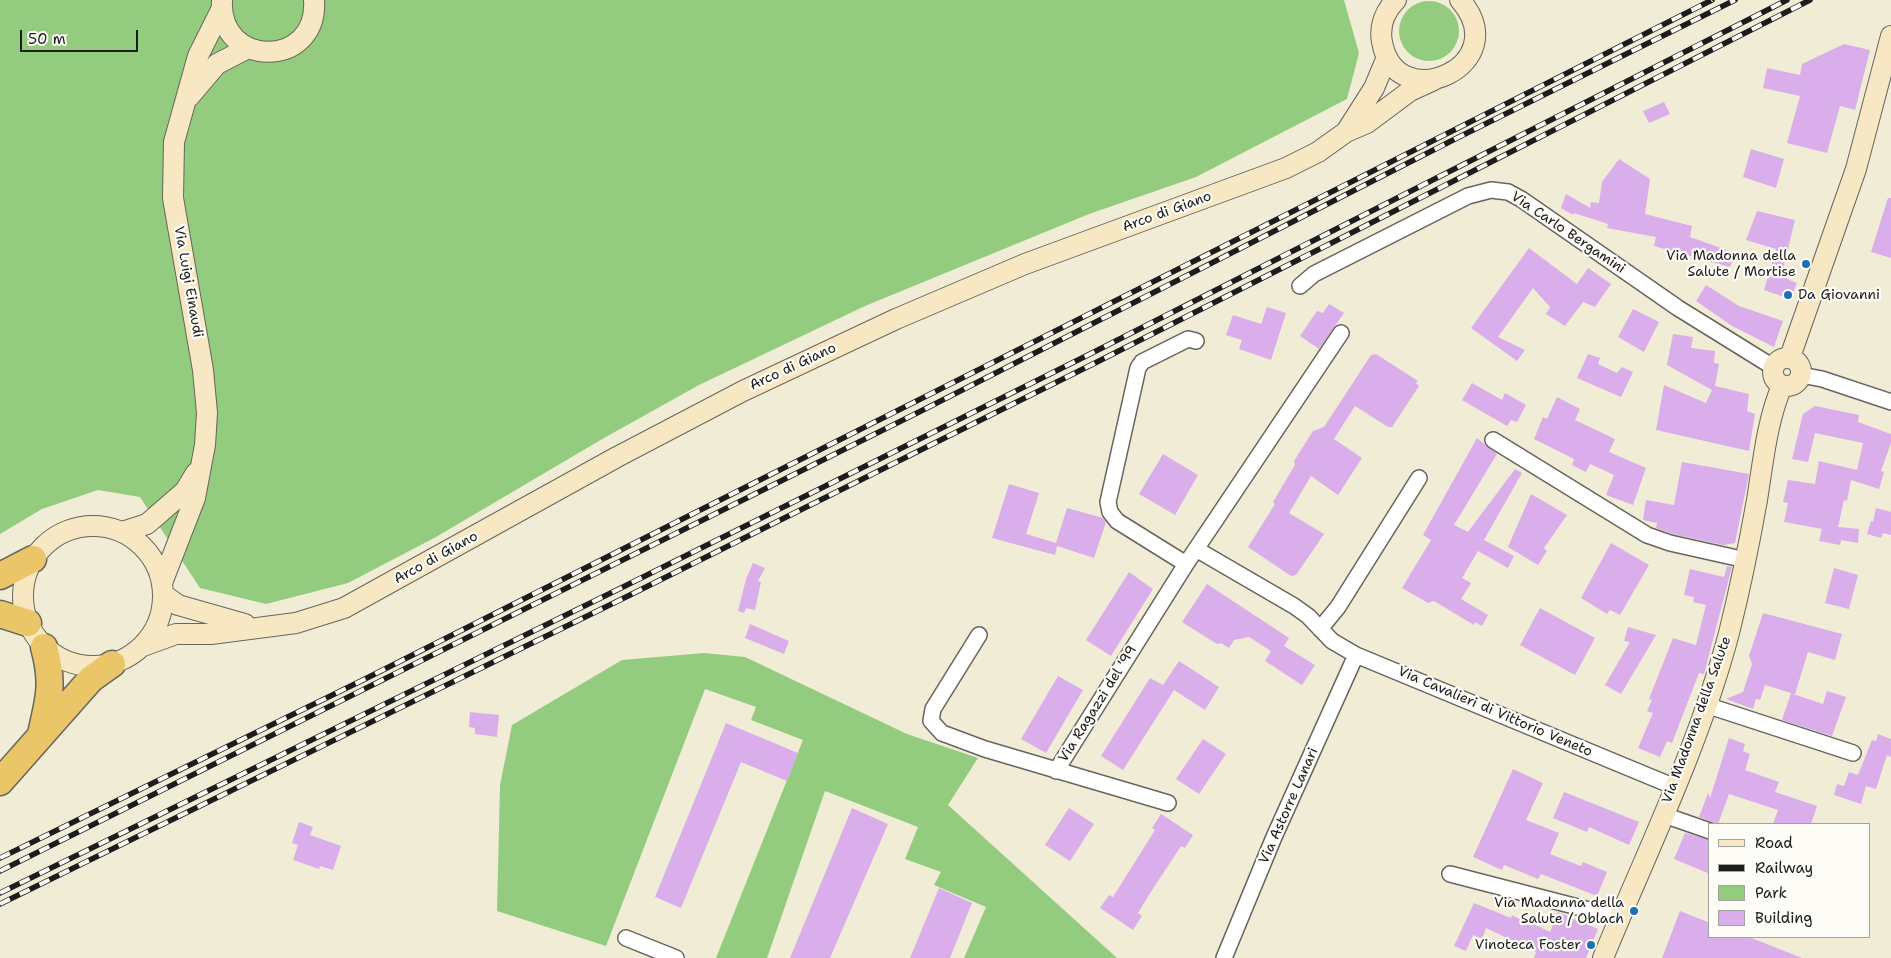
<!DOCTYPE html>
<html>
<head>
<meta charset="utf-8">
<style>
  body { margin:0 }
  #map { position:relative; width:1891px; height:958px; overflow:hidden; background:#f1ecd6; font-family:"Shantell Sans",sans-serif }
  canvas { display:block }
  .legend { position:absolute; left:1708px; top:823px; width:162px; height:115px; box-sizing:border-box; background:#fdfcf7; border:1px solid #a3a29f; margin:0; padding:6px 9px; list-style:none; font-size:15px; color:#1c1c1c }
  .legend li { display:flex; align-items:center; gap:10px; height:25px }
  .legend b { width:25px; border:1px solid #a3a29f }
  .scale { position:absolute; left:20px; top:30px; width:118px; height:22px; box-sizing:border-box; border:2px solid #1c1c1c; border-top:0; padding-left:6px; font-size:15px; line-height:18px; white-space:nowrap; color:#1c1c1c; -webkit-text-stroke:4px #fdfcf7; paint-order:stroke }
</style>
</head>
<body>
<div id="map">
<canvas width="1891" height="958"></canvas>
<ul class="legend">
<li><b style="height:6px;background:#f7e8c3"></b>Road</li>
<li><b style="height:6px;background:#1c1c1c"></b>Railway</li>
<li><b style="height:14px;background:#94cc7f"></b>Park</li>
<li><b style="height:14px;background:#daaeeb"></b>Building</li>
</ul>
<div class="scale">50 m</div>
</div>
<script>
const context = document.querySelector('canvas').getContext('2d');
context.lineJoin = 'round';
function fillPath(path, color) {
  context.fillStyle = color;
  context.fill(path, 'evenodd');
}
function strokePath(path, color, width, dash) {
  context.strokeStyle = color;
  context.lineWidth = width;
  context.lineCap = dash ? 'butt' : 'round';
  context.setLineDash(dash || []);
  context.stroke(path);
}
function label(font, color, halo, rows, align = 'center') {
  context.font = font + ' "Shantell Sans",sans-serif';
  context.lineWidth = 4.5;
  context.setLineDash([]);
  context.textBaseline = 'middle';
  context.strokeStyle = halo;
  context.fillStyle = color;
  for (const [text, x, y, turn = 0] of rows) {
    context.save();
    context.translate(x, y);
    context.rotate((+turn || 0) * Math.PI / 180);
    context.textAlign = isNaN(turn) ? turn : align;
    if (halo) context.strokeText(text, 0, 0);
    context.fillText(text, 0, 0);
    context.restore();
  }
}
const green = new Path2D(`
  M 0,0 L 1344,0 L 1359,53 L 1347,99 L 1196,177 L 1089,214 L 865,306 L 699,385 L 604,438 L 436,537 L 348,583 L 266,604 L 200,588 L 140,497 L 98,490 L 42,509 L 0,534 Z
  M1399 31a30 30 0 1 1 60 0a30 30 0 1 1-60 0Z
  M 704,653 L 745,657 L 907,734 L 978,758 L 948,805 L 1117,958 L 964,958 L 986,907 L 934,885 L 941,872 L 905,859 L 918,827 L 825,791 L 767,958 L 716,958 L 803,740 L 751,720 L 756,707 L 705,689 L 606,946 L 497,911 L 500,785 L 512,725 L 622,660 Z`);
const building = new Path2D(`
  M 1844,44 L 1870,50 L 1855,110 L 1840,106 L 1827,153 L 1787,143 L 1800,96 L 1763,88 L 1767,68 L 1800,75 L 1802,64 Z
  M 1664,102 L 1670,114 L 1649,123 L 1643,111 Z
  M 1751,149 L 1784,159 L 1776,188 L 1743,177 Z
  M 1619,159 L 1650,179 L 1645,214 L 1692,226 L 1690,237 L 1735,253 L 1730,267 L 1654,246 L 1656,237 L 1607,228 L 1608,224 L 1574,213 L 1573,215 L 1561,208 L 1566,194 L 1590,208 L 1591,202 L 1599,203 L 1602,182 Z
  M 1888,198 L 1891,198 L 1891,258 L 1871,252 Z
  M 1757,211 L 1795,220 L 1782,273 L 1788,275 L 1787,279 L 1797,283 L 1790,299 L 1764,290 L 1776,249 L 1746,240 Z
  M 1529,248 L 1577,284 L 1588,268 L 1611,284 L 1595,307 L 1583,302 L 1565,326 L 1546,314 L 1550,307 L 1533,288 L 1498,337 L 1525,350 L 1517,361 L 1471,328 Z
  M 1706,285 L 1739,306 L 1783,321 L 1774,347 L 1732,326 L 1696,301 Z
  M 1329,304 L 1344,313 L 1319,349 L 1300,336 L 1317,311 L 1323,313 Z
  M 1267,307 L 1286,313 L 1271,360 L 1239,349 L 1242,340 L 1226,335 L 1233,315 L 1261,324 Z
  M 1633,309 L 1659,322 L 1644,352 L 1618,337 Z
  M 1673,334 L 1693,337 L 1691,348 L 1715,351 L 1714,363 L 1719,364 L 1715,386 L 1749,394 L 1747,411 L 1755,414 L 1749,451 L 1656,430 L 1664,385 L 1706,403 L 1712,390 L 1667,365 Z
  M 1376,354 L 1418,381 L 1416,383 L 1419,386 L 1392,427 L 1388,427 L 1355,406 L 1334,439 L 1362,458 L 1338,495 L 1311,476 L 1289,513 L 1324,534 L 1296,575 L 1291,576 L 1248,547 L 1275,504 L 1273,502 L 1295,465 L 1294,461 L 1313,431 L 1324,427 L 1371,355 Z
  M 1588,354 L 1600,358 L 1598,364 L 1617,373 L 1622,367 L 1633,372 L 1621,397 L 1577,378 Z
  M 1472,383 L 1502,400 L 1505,393 L 1526,405 L 1517,422 L 1511,420 L 1507,426 L 1462,400 Z
  M 1557,397 L 1580,409 L 1575,420 L 1615,439 L 1609,452 L 1646,468 L 1633,505 L 1606,495 L 1614,475 L 1590,464 L 1586,472 L 1572,465 L 1574,459 L 1534,439 L 1543,417 L 1547,419 Z
  M 1815,406 L 1859,415 L 1858,422 L 1891,434 L 1891,443 L 1881,471 L 1884,472 L 1879,489 L 1851,480 L 1847,501 L 1844,500 L 1838,527 L 1859,529 L 1858,543 L 1841,540 L 1840,545 L 1819,541 L 1822,529 L 1784,522 L 1788,503 L 1783,502 L 1788,480 L 1815,484 L 1819,461 L 1857,470 L 1863,443 L 1815,433 L 1808,462 L 1792,459 L 1803,414 Z
  M 1477,438 L 1497,454 L 1454,525 L 1468,532 L 1515,469 L 1522,473 L 1484,540 L 1514,556 L 1508,568 L 1478,551 L 1462,578 L 1471,583 L 1461,599 L 1488,615 L 1482,626 L 1475,622 L 1474,625 L 1434,601 L 1428,603 L 1402,588 L 1431,540 L 1423,535 Z
  M 1163,454 L 1198,475 L 1175,515 L 1139,494 Z
  M 1682,462 L 1749,474 L 1735,543 L 1723,545 L 1673,534 L 1656,528 L 1657,523 L 1643,520 L 1646,500 L 1674,505 Z
  M 1009,484 L 1039,493 L 1026,534 L 1056,543 L 1067,508 L 1103,518 L 1106,522 L 1094,558 L 1057,546 L 1055,555 L 992,538 Z
  M 1531,494 L 1567,515 L 1544,548 L 1547,551 L 1538,565 L 1508,547 Z
  M 1876,508 L 1891,512 L 1891,535 L 1883,533 L 1881,538 L 1867,534 L 1871,521 L 1873,522 Z
  M 1611,543 L 1649,565 L 1620,615 L 1610,610 L 1607,614 L 1581,598 Z
  M 753,563 L 765,568 L 758,581 L 761,582 L 755,610 L 746,608 L 744,613 L 738,611 L 746,579 Z
  M 1727,566 L 1732,567 L 1704,674 L 1699,673 L 1672,743 L 1667,741 L 1660,757 L 1638,748 L 1653,713 L 1647,711 L 1652,700 L 1649,699 L 1673,638 L 1696,645 L 1706,605 L 1693,602 L 1694,597 L 1684,595 L 1690,569 L 1724,577 Z
  M 1834,568 L 1858,575 L 1849,609 L 1825,603 Z
  M 1129,572 L 1153,589 L 1111,656 L 1086,640 Z
  M 1207,584 L 1289,638 L 1284,646 L 1315,665 L 1302,685 L 1265,661 L 1271,651 L 1249,637 L 1234,640 L 1229,648 L 1221,643 L 1217,644 L 1182,622 Z
  M 1540,608 L 1595,638 L 1575,675 L 1520,645 Z
  M 1763,613 L 1842,634 L 1835,660 L 1808,652 L 1795,694 L 1793,694 L 1823,704 L 1827,691 L 1846,697 L 1832,736 L 1782,720 L 1791,693 L 1765,685 L 1760,700 L 1756,699 L 1753,709 L 1726,699 L 1743,692 L 1752,664 L 1749,656 Z
  M 750,624 L 789,641 L 784,654 L 745,638 Z
  M 1628,627 L 1656,635 L 1621,694 L 1605,685 L 1630,642 L 1624,641 Z
  M 1179,661 L 1219,687 L 1205,710 L 1174,690 L 1123,770 L 1101,756 L 1150,678 L 1163,685 Z
  M 1058,676 L 1083,690 L 1046,753 L 1021,739 Z
  M 470,712 L 499,715 L 497,737 L 475,734 L 475,728 L 469,727 Z
  M 726,723 L 798,753 L 787,781 L 741,762 L 681,908 L 655,897 Z
  M 1878,734 L 1891,739 L 1891,757 L 1887,755 L 1876,789 L 1866,786 L 1861,804 L 1834,795 L 1837,784 L 1844,786 L 1849,772 L 1858,775 L 1872,740 L 1876,741 Z
  M 1729,738 L 1745,744 L 1743,751 L 1750,754 L 1745,770 L 1779,782 L 1775,792 L 1817,806 L 1811,824 L 1773,824 L 1778,810 L 1729,794 L 1718,824 L 1699,817 L 1708,793 L 1710,798 Z
  M 1203,739 L 1226,754 L 1199,794 L 1176,779 Z
  M 1513,769 L 1543,783 L 1526,820 L 1559,833 L 1550,854 L 1581,866 L 1583,862 L 1607,872 L 1597,896 L 1541,874 L 1538,879 L 1504,865 L 1502,870 L 1473,857 Z
  M 1564,792 L 1639,822 L 1629,845 L 1589,827 L 1587,832 L 1553,818 Z
  M 852,808 L 888,824 L 830,958 L 790,958 Z
  M 1069,808 L 1094,824 L 1070,861 L 1045,845 Z
  M 1161,814 L 1193,835 L 1185,848 L 1181,846 L 1147,898 L 1138,913 L 1142,916 L 1133,930 L 1100,908 L 1109,895 L 1113,897 L 1155,830 L 1152,828 Z
  M 299,822 L 313,827 L 310,835 L 341,846 L 333,870 L 320,866 L 319,869 L 293,860 L 298,845 L 292,843 Z
  M 1685,833 L 1710,840 L 1710,874 L 1674,859 Z
  M 939,888 L 972,903 L 950,958 L 910,958 Z
  M 1474,903 L 1511,918 L 1512,915 L 1525,922 L 1526,920 L 1550,932 L 1558,912 L 1598,929 L 1586,958 L 1534,958 L 1536,952 L 1486,928 L 1482,939 L 1473,935 L 1466,951 L 1454,946 Z
  M 1680,911 L 1710,923 L 1710,937 L 1749,937 L 1802,958 L 1662,958 Z`);
const street = new Path2D(`
  M 1300,286 L 1314,274 L 1468,196 L 1491,190 L 1508,192 L 1521,199 L 1678,308 L 1773,367
  M 1801,375 L 1822,379 L 1891,402
  M 1493,440 L 1647,535 L 1670,543 L 1746,560
  M 1196,549 L 1294,606 L 1308,616 L 1332,641 L 1356,655 L 1675,787
  M 1186,564 L 1117,521 L 1110,512 L 1108,502 L 1138,368 L 1142,362 L 1188,339 L 1196,341
  M 1320,629 L 1338,607 L 1419,478
  M 979,635 L 933,709 L 931,721 L 942,733 L 985,749 L 1168,803
  M 1706,705 L 1853,753
  M 1056,771 L 1186,564 L 1341,333
  M 1664,815 L 1710,831
  M 1450,874 L 1601,913 L 1619,920
  M 626,938 L 676,958
  M 1224,958 L 1274,837 L 1356,655`);
const secondary = new Path2D(`
  M 222,0 C 218,69 319,69 314,0
  M 1396,0 C 1385,11 1379,26 1382,42 C 1396,119 1517,65 1460,0
  M 189,97 L 217,64 L 248,48
  M 1346,132 L 1374,88 L 1387,57
  M 1790,357 L 1856,169 L 1891,36
  M1773 372a14 14 0 1 1 28 0a14 14 0 1 1-28 0Z
  M23 596a70 70 0 1 1 140 0a70 70 0 1 1-140 0Z
  M 122,532 L 147,524 L 185,491 L 196,473
  M 162,583 L 195,498 L 205,445 L 207,413 L 203,370 L 173,198 L 174,142 L 198,56 L 222,8
  M 164,595 L 178,605 L 245,624
  M 143,646 L 176,634 L 211,634 L 296,623 L 344,608 L 617,457 L 743,391 L 896,319 L 1025,264 L 1286,168 L 1318,152 L 1346,132 L 1367,123 L 1410,91 L 1434,80
  M 1603,958 C 1647,851 1699,746 1729,633 C 1740,589 1749,545 1757,500 C 1763,463 1767,420 1782,386`);
const highway = new Path2D(`
  M 0,576 L 33,559
  M 0,614 L 28,623
  M 41,734 C 49,699 54,683 44,647
  M 0,782 L 91,679 L 112,664`);
const rail = new Path2D(`
  M 0,858 L 363,680 L 1712,0
  M 0,871 L 921,411 L 1457,138 L 1735,0
  M 0,893 L 625,586 L 1092,353 L 1787,0
  M 0,904 L 630,595 L 1097,362 L 1810,0`);
const markers = [
  [1806,264,5,"#1f6fb2"],
  [1788,295,5,"#1f6fb2"],
  [1634,911,5,"#1f6fb2"],
  [1591,945,5,"#1f6fb2"]
];
const streetNames = [
  ["Arco di Giano",1167,212,-20],
  ["Via Carlo Bergamini",1568,233,34],
  ["Via Luigi Einaudi",188,282,80],
  ["Arco di Giano",793,367,-25],
  ["Arco di Giano",436,558,-29],
  ["Via Ragazzi del '99",1098,704,-58],
  ["Via Cavalieri di Vittorio Veneto",1495,712,23],
  ["Via Madonna della Salute",1697,720,-70],
  ["Via Astorre Lanari",1289,806,-66]
];
const poiNames = [
  ["Via Madonna della",1796,256],
  ["Salute / Mortise",1796,272],
  ["Da Giovanni",1798,295,"left"],
  ["Via Madonna della",1624,903],
  ["Salute / Oblach",1624,919],
  ["Vinoteca Foster",1581,945]
];
fillPath(green, '#94cc7f');
fillPath(building, '#daaeeb');
strokePath(street, '#67655d', 18);
strokePath(secondary, '#67655d', 22);
strokePath(highway, '#67655d', 29);
strokePath(street, '#fff', 15);
strokePath(secondary, '#f7e8c3', 20);
strokePath(highway, '#ebc669', 26);
strokePath(rail, '#1c1c1c', 5.5);
strokePath(rail, '#fdfcf7', 4, [11]);
for (const [x, y, r, color] of markers) {
  const dot = new Path2D();
  dot.arc(x, y, r, 0, 2 * Math.PI);
  context.fillStyle = color;
  context.fill(dot);
  strokePath(dot, '#fdfcf7', 2);
}
label('14px', '#1c1c1c', '#fdfcf7', streetNames);
label('14px', '#1c1c1c', '#fdfcf7', poiNames, 'right');
</script>
</body>
</html>
